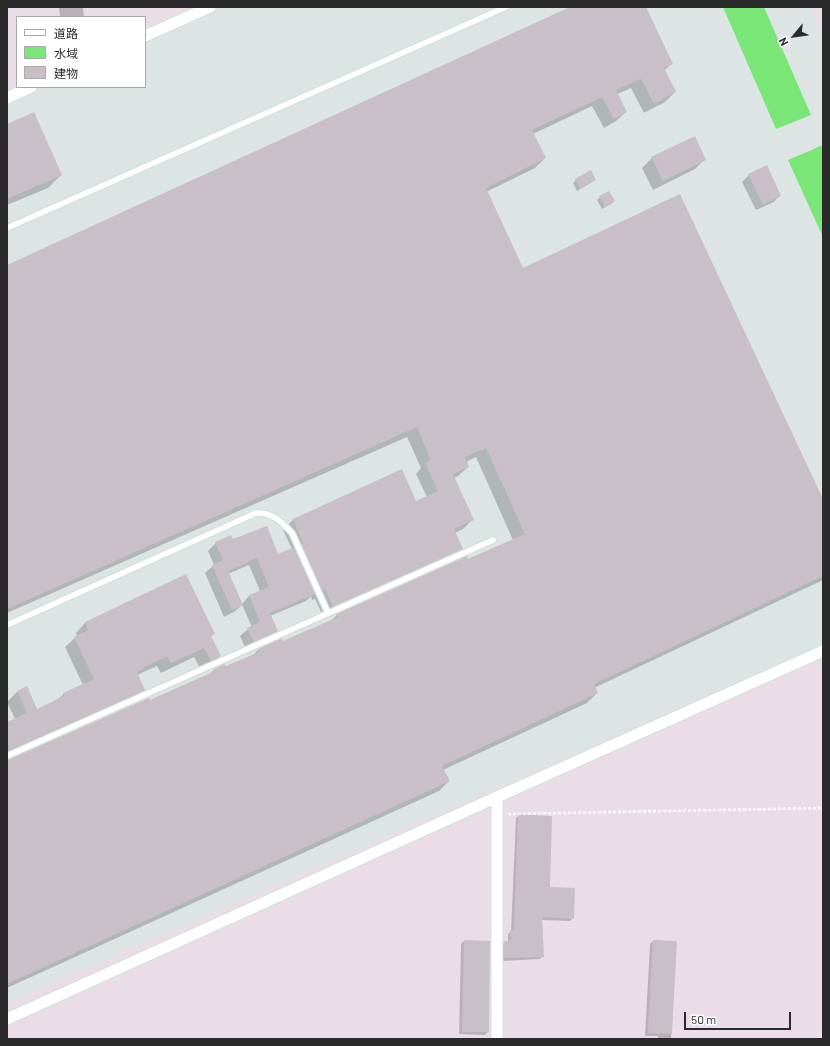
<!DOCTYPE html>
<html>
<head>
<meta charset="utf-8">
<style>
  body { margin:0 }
  #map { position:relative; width:830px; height:1046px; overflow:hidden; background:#ebdde7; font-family:Barlow,"Noto Sans JP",sans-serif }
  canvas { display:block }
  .frame { position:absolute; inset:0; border:8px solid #2a2a2a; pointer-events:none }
  .legend { position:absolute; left:16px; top:16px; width:130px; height:72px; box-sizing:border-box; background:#fff; border:1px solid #aaa; margin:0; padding:5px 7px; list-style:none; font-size:12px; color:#2a2a2a }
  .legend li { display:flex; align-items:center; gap:8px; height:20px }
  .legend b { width:20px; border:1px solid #aaa }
  .north { position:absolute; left:774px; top:16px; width:40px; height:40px; -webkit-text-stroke:3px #fff; paint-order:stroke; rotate:241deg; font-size:11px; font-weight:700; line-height:16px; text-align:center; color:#2a2a2a }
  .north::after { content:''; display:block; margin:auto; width:14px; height:18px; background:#2a2a2a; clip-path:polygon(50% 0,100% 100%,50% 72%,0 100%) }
  .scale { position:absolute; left:684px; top:1012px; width:107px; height:18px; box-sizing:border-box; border:2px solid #2a2a2a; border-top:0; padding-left:5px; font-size:12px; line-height:14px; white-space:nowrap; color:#2a2a2a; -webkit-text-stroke:3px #fff; paint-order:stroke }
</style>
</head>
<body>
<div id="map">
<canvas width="830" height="1046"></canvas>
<div class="frame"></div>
<ul class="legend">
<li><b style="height:5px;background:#fff"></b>道路</li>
<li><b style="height:11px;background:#79e677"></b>水域</li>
<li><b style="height:11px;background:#c9bfc6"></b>建物</li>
</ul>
<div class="north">N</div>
<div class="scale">50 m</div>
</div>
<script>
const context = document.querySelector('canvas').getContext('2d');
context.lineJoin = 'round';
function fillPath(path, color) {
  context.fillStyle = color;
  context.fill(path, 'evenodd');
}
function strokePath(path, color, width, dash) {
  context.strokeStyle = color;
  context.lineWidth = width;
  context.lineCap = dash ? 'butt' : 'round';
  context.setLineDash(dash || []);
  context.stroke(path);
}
const industrial = new Path2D(`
  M 216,7 L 811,7 L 823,36 L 823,644 L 7,1003 L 7,98 L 33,87 L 145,87 L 145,38 Z`);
const water = new Path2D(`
  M 723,7 L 764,7 L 811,115 L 776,129 Z
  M 823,145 L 823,237 L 788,160 Z`);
const shadow = new Path2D(`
  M 59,7 L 83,7 L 84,17 L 60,17 Z
  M 572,7 L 645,7 L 672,63 L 664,71 L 675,92 L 665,102 L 644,113 L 631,88 L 617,94 L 626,112 L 616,121 L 604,128 L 592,106 L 533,134 L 545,158 L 535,168 L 486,192 L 523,269 L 823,501 L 823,580 L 594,688 L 597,693 L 587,703 L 443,770 L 449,781 L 439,791 L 7,988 L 7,761 L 149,701 L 210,674 L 215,669 L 225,668 L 253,655 L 258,650 L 281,640 L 282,642 L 332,620 L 337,615 L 513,540 L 476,457 L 466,462 L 468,467 L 458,476 L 454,478 L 473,519 L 463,529 L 455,533 L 462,548 L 452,558 L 323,616 L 315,599 L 312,600 L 311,596 L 306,601 L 270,616 L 277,631 L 269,638 L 246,649 L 240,636 L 248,629 L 252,627 L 242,605 L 234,612 L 224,617 L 205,573 L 214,565 L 208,551 L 216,543 L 232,540 L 277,555 L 292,549 L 283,530 L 293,520 L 401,470 L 416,502 L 427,497 L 416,474 L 421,468 L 407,437 L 7,613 L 7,266 ZM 249,565 L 260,591 L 249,596 L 242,604 L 228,574 Z
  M 7,125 L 61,175 L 48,188 L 7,205 Z
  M 652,158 L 705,159 L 695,169 L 653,190 L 642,168 Z
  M 749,175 L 780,195 L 774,202 L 756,210 L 742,182 Z
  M 595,179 L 592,182 L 577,191 L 573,183 L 576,180 Z
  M 600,197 L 614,201 L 611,204 L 602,209 L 597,200 Z
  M 85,623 L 213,634 L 210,637 L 220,656 L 210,666 L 201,670 L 194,657 L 161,673 L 157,666 L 137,675 L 144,690 L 134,700 L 7,756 L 7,724 L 15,719 L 7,702 L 17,692 L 26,688 L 36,710 L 57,700 L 64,694 L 83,685 L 65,647 L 77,636 L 76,633 Z
  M 519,815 L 549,888 L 573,918 L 570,921 L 542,920 L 543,956 L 540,959 L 501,961 L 501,945 L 504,942 L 508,942 L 508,934 L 511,931 L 516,818 Z
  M 464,941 L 488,1032 L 485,1035 L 459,1034 L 461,944 Z
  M 653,941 L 676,942 L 671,1039 L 658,1039 L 658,1036 L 645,1036 L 650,944 Z`);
const building = new Path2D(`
  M 570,7 L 646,7 L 673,64 L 664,68 L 676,92 L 654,104 L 641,79 L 616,90 L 627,112 L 614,119 L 602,97 L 532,130 L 546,158 L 486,188 L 523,268 L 680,194 L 823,499 L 823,576 L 594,684 L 598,693 L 442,766 L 450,781 L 7,984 L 7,760 L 149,698 L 150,700 L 215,671 L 214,669 L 224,664 L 226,666 L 259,652 L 258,649 L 282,638 L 283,641 L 338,617 L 336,614 L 467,556 L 468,559 L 525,534 L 486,448 L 465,457 L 469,467 L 453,474 L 474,520 L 454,529 L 463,549 L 333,607 L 325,589 L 322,590 L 301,544 L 303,543 L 293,519 L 402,469 L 416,501 L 438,491 L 425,463 L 431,460 L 417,427 L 7,609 L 7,265 Z
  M 34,112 L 62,175 L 7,199 L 7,124 Z
  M 695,136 L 706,160 L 663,181 L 651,157 Z
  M 767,165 L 781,196 L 763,205 L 748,174 Z
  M 591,170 L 596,180 L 580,188 L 575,179 Z
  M 609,191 L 615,201 L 605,207 L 599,196 Z
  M 267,526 L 278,554 L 294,547 L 315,594 L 270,613 L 278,631 L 254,642 L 247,628 L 260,622 L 249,595 L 269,587 L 257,558 L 228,571 L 243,605 L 232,610 L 212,565 L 223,560 L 215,542 L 231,535 L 233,539 Z
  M 186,574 L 215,634 L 211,636 L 221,656 L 211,661 L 204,648 L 171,663 L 167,656 L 143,668 L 144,669 L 137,672 L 145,690 L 7,751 L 7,722 L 27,713 L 17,691 L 27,686 L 37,709 L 64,696 L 63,693 L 94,679 L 74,637 L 88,630 L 85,622 Z
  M 518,814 L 552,816 L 550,887 L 575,888 L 574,919 L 542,917 L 544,957 L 504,958 L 504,941 L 511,941 L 510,930 L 514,930 Z
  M 464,940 L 490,941 L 489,1032 L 462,1032 Z
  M 653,940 L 677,941 L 672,1034 L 648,1033 Z`);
const path = new Path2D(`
  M 508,814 L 823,808`);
const service = new Path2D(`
  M 7,228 L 506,7
  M 7,625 L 256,513 C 272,512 282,522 292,533 L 328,613
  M 7,756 L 493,540`);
const minor = new Path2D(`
  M 145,36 L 210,7
  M 7,98 L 31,87
  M 497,797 L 497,1039
  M 7,1019 L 497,797 L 823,651`);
fillPath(industrial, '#dde4e4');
fillPath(water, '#79e677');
fillPath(shadow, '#0003');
fillPath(building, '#c9bfc6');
strokePath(service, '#d2e2da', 8);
strokePath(minor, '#d2e2da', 13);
strokePath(path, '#fff', 2.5, [3, 2]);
strokePath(service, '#fff', 5.5);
strokePath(minor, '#fff', 11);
</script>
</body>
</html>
